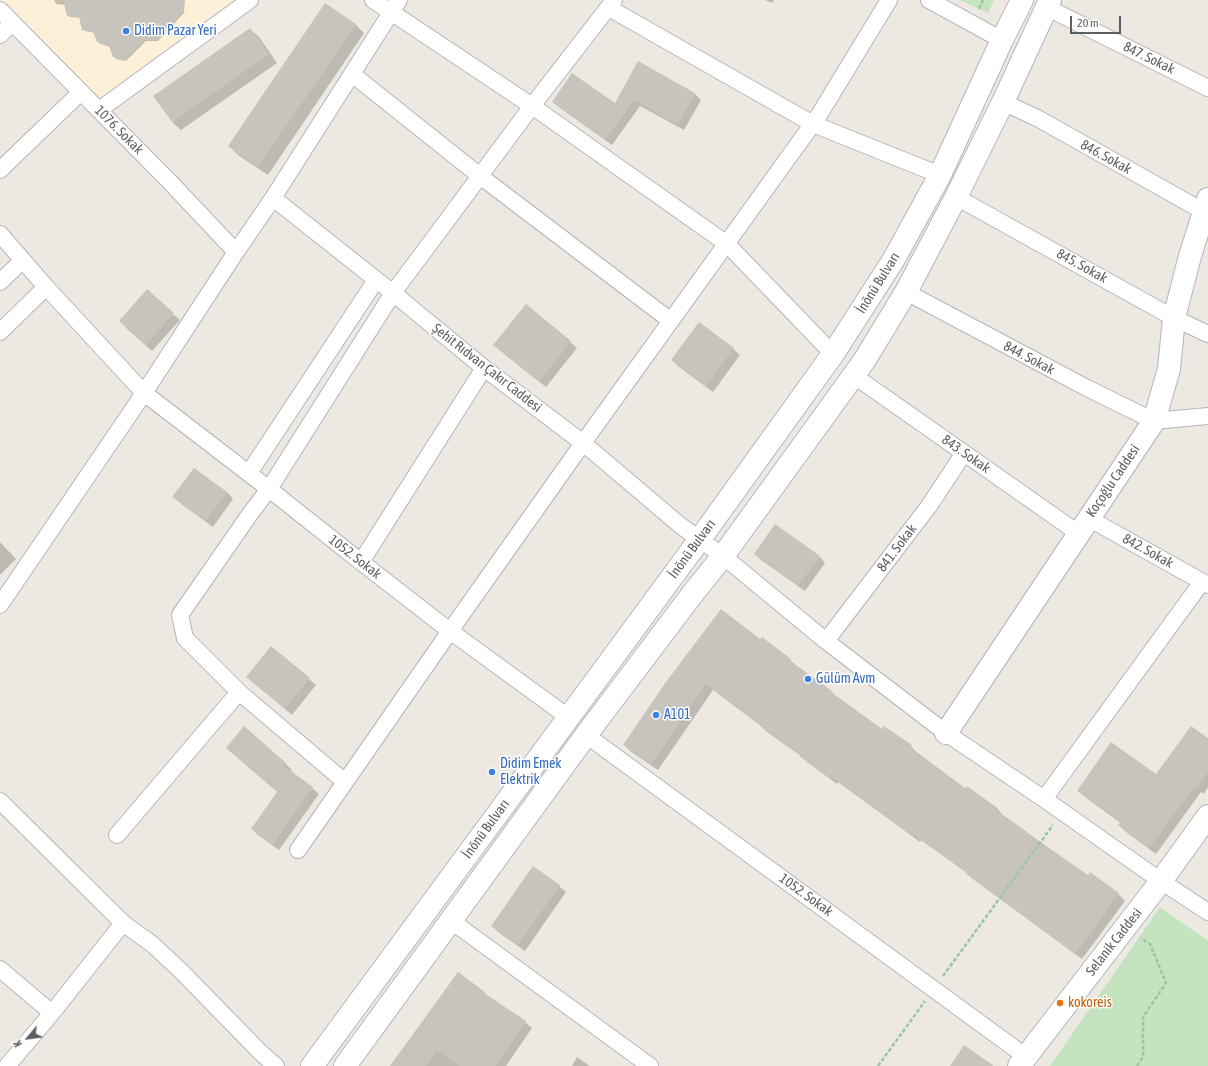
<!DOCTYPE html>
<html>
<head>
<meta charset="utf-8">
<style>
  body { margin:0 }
  #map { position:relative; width:1208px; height:1066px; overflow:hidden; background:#ede9e2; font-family:"Asap Condensed",sans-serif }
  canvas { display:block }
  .north { position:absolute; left:8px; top:1018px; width:40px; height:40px; -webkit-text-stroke:3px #fff; paint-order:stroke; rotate:241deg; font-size:11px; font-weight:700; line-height:16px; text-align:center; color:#5a5f62 }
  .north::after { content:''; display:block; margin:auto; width:14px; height:18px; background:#5a5f62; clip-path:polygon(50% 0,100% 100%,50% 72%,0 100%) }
  .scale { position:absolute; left:1070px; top:16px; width:51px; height:18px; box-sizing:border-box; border:2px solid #5a5f62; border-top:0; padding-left:5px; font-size:12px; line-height:14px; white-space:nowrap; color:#5a5f62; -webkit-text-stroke:3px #fff; paint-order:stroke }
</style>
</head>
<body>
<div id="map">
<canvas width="1208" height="1066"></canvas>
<div class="north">K</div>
<div class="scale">20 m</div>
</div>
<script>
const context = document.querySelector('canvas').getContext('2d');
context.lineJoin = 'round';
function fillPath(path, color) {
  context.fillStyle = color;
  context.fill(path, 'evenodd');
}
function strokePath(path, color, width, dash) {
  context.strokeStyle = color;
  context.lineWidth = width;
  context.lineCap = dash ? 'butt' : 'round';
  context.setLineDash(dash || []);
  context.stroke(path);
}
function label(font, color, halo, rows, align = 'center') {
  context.font = font + ' "Asap Condensed",sans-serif';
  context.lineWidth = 3;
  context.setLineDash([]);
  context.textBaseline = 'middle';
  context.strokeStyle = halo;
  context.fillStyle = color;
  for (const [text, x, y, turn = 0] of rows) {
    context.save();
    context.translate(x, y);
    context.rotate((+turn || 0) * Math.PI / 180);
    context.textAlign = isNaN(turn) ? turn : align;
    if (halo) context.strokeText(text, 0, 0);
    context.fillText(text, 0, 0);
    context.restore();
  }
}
const commercial = new Path2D(`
  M 0,0 L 250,0 L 99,110 L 0,10 Z`);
const green = new Path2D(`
  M 960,0 L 994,0 L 988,13 Z
  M 1160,907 L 1208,941 L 1208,1066 L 1050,1066 Z`);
const shadow = new Path2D(`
  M 54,0 L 185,0 L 184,13 L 158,41 L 146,41 L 126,61 L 116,59 L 114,57 L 111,47 L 100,44 L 95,33 L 85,31 L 83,29 L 81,18 L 70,17 L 68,15 L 66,5 L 56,4 Z
  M 765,0 L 774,0 L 772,3 Z
  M 355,24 L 364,33 L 268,175 L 238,155 L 229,146 Z
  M 250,29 L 259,37 L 277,63 L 181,130 L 172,122 Z
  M 638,62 L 695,94 L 701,100 L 684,130 L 640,106 L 612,145 L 560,108 L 553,102 L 615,105 Z
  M 526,305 L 577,348 L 546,387 L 501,351 Z
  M 173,314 L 180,320 L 152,351 L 126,328 Z
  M 733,349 L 740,355 L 713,392 L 679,367 L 672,360 Z
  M 227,492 L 233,499 L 213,527 L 180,503 L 174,497 Z
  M 0,542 L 16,559 L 0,575 Z
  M 755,554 L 819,556 L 825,563 L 805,591 L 761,560 Z
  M 760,640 L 790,660 L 797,666 L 831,691 L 838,698 L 883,731 L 885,728 L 911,746 L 917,753 L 965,789 L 996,807 L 1002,814 L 1001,815 L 1088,876 L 1090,873 L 1118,894 L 1125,901 L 1082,959 L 973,879 L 967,873 L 921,840 L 920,842 L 838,782 L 837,784 L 807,762 L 801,756 L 767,732 L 761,726 L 713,690 L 658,770 L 630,751 L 624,744 Z
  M 271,648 L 316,685 L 292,715 L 247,677 Z
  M 244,728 L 286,764 L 292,770 L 290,772 L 312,788 L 319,794 L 279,850 L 258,835 L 252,829 L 278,792 Z
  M 1208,740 L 1208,787 L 1204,794 L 1201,792 L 1156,854 L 1126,832 L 1119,825 L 1121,823 L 1085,797 L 1078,791 L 1156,776 Z
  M 559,886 L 566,892 L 525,951 L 498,932 L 492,926 Z
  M 458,974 L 485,993 L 490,999 L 525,1022 L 532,1028 L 506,1066 L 390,1066 Z
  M 577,1057 L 590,1066 L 572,1066 Z`);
const building = new Path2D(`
  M 63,0 L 184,0 L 183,11 L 156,40 L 144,40 L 124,60 L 113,57 L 109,46 L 97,42 L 93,32 L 82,30 L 79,17 L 67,16 Z
  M 325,3 L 356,24 L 258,167 L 228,146 Z
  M 250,28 L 269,54 L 172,122 L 153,96 Z
  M 638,61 L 695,93 L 678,125 L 634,100 L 605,140 L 552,102 L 572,73 L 615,103 Z
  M 147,289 L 174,313 L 145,345 L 119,321 Z
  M 526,304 L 571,341 L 539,382 L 493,345 Z
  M 699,322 L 734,348 L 706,386 L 671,360 Z
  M 194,468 L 227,492 L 206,521 L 172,497 Z
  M 775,524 L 820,556 L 798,586 L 754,554 Z
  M 721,609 L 760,639 L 762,637 L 791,659 L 790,661 L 832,691 L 831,692 L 882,729 L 884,726 L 912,745 L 910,747 L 965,788 L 967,786 L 996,807 L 995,809 L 1049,848 L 1088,875 L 1090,872 L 1119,893 L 1075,954 L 965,873 L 966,872 L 914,835 L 913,836 L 831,777 L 830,778 L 799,756 L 801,755 L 760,726 L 760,725 L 706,684 L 651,764 L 623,745 L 666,682 Z
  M 271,646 L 310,678 L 285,709 L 246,677 Z
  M 244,726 L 286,763 L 284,766 L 313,787 L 272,845 L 251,829 L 277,792 L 226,748 Z
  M 1191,726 L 1208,738 L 1208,772 L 1197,788 L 1195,786 L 1149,848 L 1118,825 L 1121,821 L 1077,791 L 1111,742 L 1156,774 Z
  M 533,866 L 560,885 L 518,945 L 491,926 Z
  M 458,972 L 485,992 L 484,993 L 526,1021 L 495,1066 L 460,1066 L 437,1050 L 426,1066 L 390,1066 Z
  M 964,1045 L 994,1066 L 950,1066 Z`);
const path = new Path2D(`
  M 979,9 L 983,0
  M 943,976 L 1053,825
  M 878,1066 L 925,1001
  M 1137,1066 L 1143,1057 L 1143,1017 L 1166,983 L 1150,944 L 1141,938`);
const street = new Path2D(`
  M 373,0 L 532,106 L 727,244 L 833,354
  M 929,0 L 1002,40
  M 1046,7 L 1208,88
  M 609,8 L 813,124 L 940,175
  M 0,10 L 169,181 L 236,252
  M 0,35 L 12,23
  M 352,74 L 480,176 L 671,321
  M 1003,102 L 1039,119 L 1208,214
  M 99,110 L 250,0
  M 0,170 L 81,92
  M 956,197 L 1174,318 L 1208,334
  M 273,198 L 393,293 L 484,368 L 583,443 L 681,526 L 723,556 L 826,641 L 946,733 L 1044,799 L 1161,881 L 1208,912
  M 0,234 L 46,287 L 144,393 L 269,489 L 361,562 L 450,631 L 568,717
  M 0,282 L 23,260
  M 906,292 L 1087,388 L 1154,421 L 1208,416
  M 0,332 L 46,287
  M 853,375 L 1078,533
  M 249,473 L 376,280
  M 1088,518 L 1208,585
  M 361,562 L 484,368
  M 0,605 L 144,393 L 236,252 L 273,198 L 399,0
  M 826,641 L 929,506 L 964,453
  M 586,735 L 1025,1056
  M 345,782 L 239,692 L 185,638 L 180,615 L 250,514 L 269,489 L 393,293 L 532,106 L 614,0
  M 1044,799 L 1202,582
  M 0,801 L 123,923 L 152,944 L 181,971 L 260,1052 L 276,1066
  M 117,835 L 239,692
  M 298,850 L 450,631 L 583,443 L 819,115 L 889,0
  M 450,920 L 650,1066
  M 0,969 L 52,1013
  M 7,1066 L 52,1013 L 123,923`);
const secondary = new Path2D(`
  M 946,733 L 1154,421 L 1169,369 L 1174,318 L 1190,256 L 1208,199
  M 312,1066 L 700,539 L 833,354 L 894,259 L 940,175 L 1002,40 L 1022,0
  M 345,1066 L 586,735 L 694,592 L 723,556 L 864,361 L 906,292 L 956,197 L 1003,102 L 1050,0
  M 1019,1066 L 1161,881 L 1208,816`);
const markers = [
  [126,31,4,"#3f7fe0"],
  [808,679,4,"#3f7fe0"],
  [656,715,4,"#3f7fe0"],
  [492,772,4,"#3f7fe0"],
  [1060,1003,4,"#e8710a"]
];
const shopNames = [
  ["Didim Pazar Yeri",134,31],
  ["Gülüm Avm",816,679],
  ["A101",664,715],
  ["Didim Emek",500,764],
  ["Elektrik",500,780]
];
const streetNames = [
  ["847. Sokak",1149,58,26],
  ["1076. Sokak",119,130,45],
  ["846. Sokak",1106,157,29],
  ["845. Sokak",1082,266,29],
  ["İnönü Bulvarı",878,283,-58],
  ["844. Sokak",1029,358,28],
  ["Şehit Rıdvan Çakır Caddesi",487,368,38],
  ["843. Sokak",966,454,35],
  ["Koçoğlu Caddesi",1113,481,-56],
  ["841. Sokak",897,548,-53],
  ["İnönü Bulvarı",692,549,-54],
  ["842. Sokak",1148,551,29],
  ["1052. Sokak",355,557,38],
  ["İnönü Bulvarı",486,829,-54],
  ["1052. Sokak",806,895,36],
  ["Selanik Caddesi",1114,942,-52]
];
const foodNames = [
  ["kokoreis",1068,1003]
];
fillPath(commercial, '#fcf0d8');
fillPath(green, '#c3e4bf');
fillPath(shadow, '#0003');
fillPath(building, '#c7c4be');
strokePath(street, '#b3b5b9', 18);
strokePath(secondary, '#b1b6b9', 24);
strokePath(path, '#9ac7a2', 2.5, [4, 2]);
strokePath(street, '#fff', 16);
strokePath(secondary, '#fff', 22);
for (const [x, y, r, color] of markers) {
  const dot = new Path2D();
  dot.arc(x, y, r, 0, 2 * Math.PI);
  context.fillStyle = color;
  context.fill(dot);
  strokePath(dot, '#fff', 1.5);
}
label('14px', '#366cbe', '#fff', shopNames, 'left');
label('14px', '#5a5f62', '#fff', streetNames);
label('14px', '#c56008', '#fff', foodNames, 'left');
</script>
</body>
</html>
